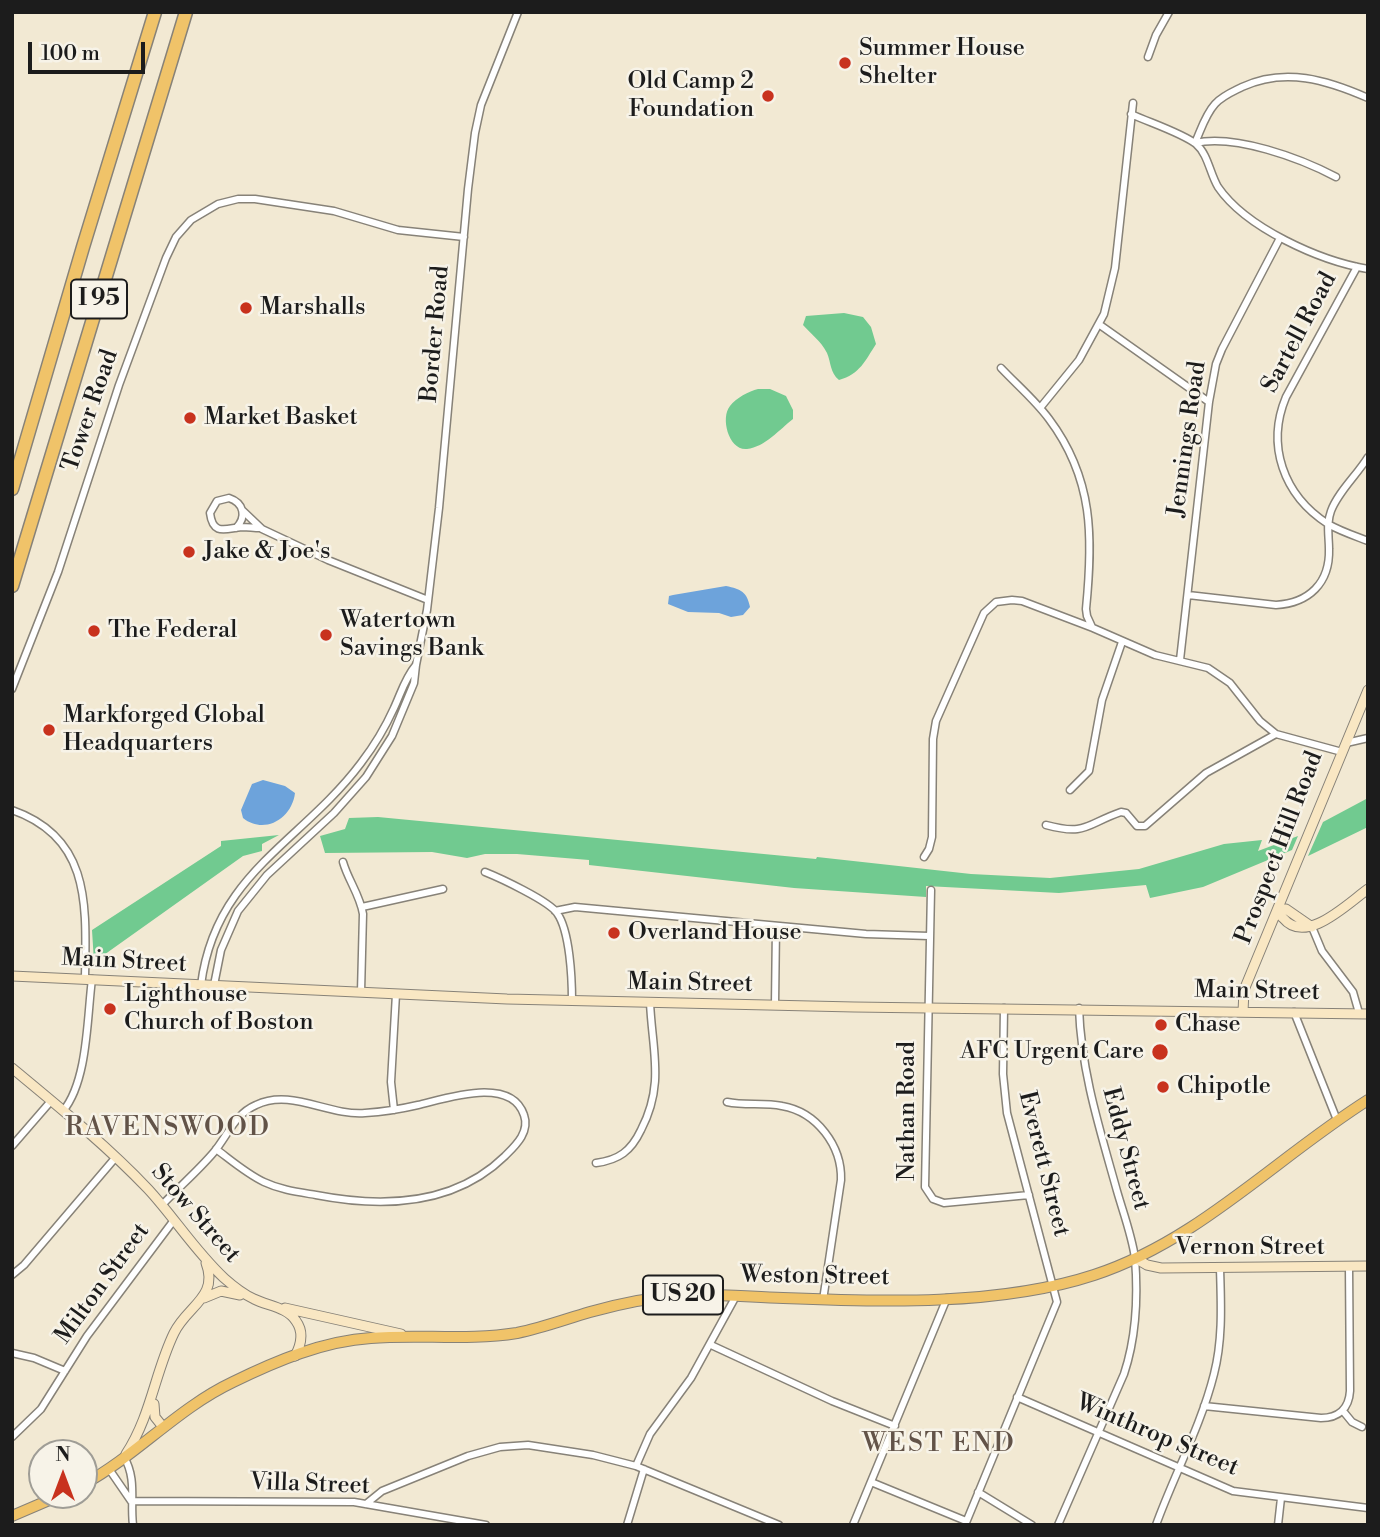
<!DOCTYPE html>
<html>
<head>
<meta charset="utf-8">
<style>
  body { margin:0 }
  #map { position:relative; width:1380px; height:1537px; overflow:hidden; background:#f2e9d3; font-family:"Libre Bodoni",serif }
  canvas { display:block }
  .frame { position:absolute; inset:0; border:14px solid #1c1c1c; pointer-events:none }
  .north { position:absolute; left:28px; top:1439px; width:70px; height:70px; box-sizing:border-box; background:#f7f3e8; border:2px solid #9f9d96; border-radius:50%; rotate:0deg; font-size:19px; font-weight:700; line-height:28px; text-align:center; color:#1c1c1c }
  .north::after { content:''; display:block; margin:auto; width:24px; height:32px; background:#c8321e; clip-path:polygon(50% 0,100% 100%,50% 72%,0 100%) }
  .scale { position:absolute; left:28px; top:42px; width:117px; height:32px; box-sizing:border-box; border:4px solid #1c1c1c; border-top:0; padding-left:9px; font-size:21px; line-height:24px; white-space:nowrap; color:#1c1c1c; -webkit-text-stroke:5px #f7f3e8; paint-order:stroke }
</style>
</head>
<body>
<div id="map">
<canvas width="1380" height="1537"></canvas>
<div class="frame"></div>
<div class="north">N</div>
<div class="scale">100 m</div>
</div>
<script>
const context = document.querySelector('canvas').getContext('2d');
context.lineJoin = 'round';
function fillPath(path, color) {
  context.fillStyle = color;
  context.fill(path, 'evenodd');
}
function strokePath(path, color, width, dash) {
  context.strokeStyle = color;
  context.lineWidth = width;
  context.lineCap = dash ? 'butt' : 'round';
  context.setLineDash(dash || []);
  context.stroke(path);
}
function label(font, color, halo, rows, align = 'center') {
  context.font = font + ' "Libre Bodoni",serif';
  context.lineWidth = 5;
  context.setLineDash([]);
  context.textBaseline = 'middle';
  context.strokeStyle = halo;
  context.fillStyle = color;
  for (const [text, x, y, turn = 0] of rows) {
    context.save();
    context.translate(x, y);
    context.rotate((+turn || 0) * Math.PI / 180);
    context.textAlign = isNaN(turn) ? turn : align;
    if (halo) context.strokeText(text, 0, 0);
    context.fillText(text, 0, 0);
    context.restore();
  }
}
const green = new Path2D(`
  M 844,313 L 863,317 L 871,327 L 876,344 C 865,361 860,374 839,380 C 830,373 831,362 827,353 C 821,341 811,334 803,325 L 806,316 Z
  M 758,389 L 770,389 L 786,396 L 793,410 L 793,419 C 780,429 765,447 747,449 C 729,451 720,418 730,406 C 736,398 749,391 758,389 Z
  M 1368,798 L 1368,827 L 1308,856 L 1323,822 Z
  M 378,817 L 816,859 L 817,857 L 971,874 L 1050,878 L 1139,869 L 1224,844 L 1262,840 L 1258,851 L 1298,836 L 1292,850 L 1203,887 L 1150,898 L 1146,885 L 1059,893 L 926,886 L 926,897 L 794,888 L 589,865 L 589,860 L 517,854 L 485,854 L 467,858 L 432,852 L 325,853 L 320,836 L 345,829 L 349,818 Z
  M 279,835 L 262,844 L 262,851 L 243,856 L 94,962 L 92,930 L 221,846 L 221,841 Z`);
const water = new Path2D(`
  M 726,586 C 741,589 747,592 750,607 L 743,615 L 731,617 L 719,613 L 688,612 L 668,604 L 669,596 L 673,595 Z
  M 263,780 L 285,786 L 295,793 C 292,819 264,835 243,818 L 241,810 L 252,784 Z`);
const street = new Path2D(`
  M 1148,57 L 1156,35 L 1169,12
  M 1131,114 C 1148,122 1182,133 1196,144 C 1208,154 1210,174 1218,187 C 1246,228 1320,261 1368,269
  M 1195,143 C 1201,130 1205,115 1215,104 C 1222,96 1232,92 1242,87 C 1285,67 1327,80 1368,98
  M 1195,143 C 1235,134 1300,158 1336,177
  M 1357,267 L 1286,397 C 1266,445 1283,495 1328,524 C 1340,531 1355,536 1368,541
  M 1100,325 L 1209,402
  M 1001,368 C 1017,385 1035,400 1049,419 C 1094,479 1093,538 1086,609 L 1087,616 L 1092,627
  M 1040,408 L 1079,360 L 1104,314 L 1115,268 L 1133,103
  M 242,510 L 262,529 L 328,560 L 428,600
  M 236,528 C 247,517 244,503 229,498 L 217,501 L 210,513 C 213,537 227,528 242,527 C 248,527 254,528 260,528
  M 1188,595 L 1276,605 C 1309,603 1330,583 1329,549 C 1329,536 1326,524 1331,511 C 1338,492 1357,475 1368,457
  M 1180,660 L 1209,402 L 1216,364 L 1222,349 L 1280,238
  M 12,689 L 58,572 L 119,385 L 166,258 L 176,237 L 191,220 L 218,204 L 238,199 L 255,199 L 334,211 L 398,230 L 464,237
  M 1346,743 L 1368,738
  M 1070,790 L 1089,771 L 1102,700 L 1122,642
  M 12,810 C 92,838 86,907 85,979
  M 1046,825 C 1087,836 1086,824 1121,812 L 1126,813 L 1137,826 L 1145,826 L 1206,773 L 1276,734
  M 924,857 L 929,849 L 932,837 L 933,739 L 936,721 L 984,613 L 996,602 L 1012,600 L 1022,601 L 1093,628 L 1155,655 L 1208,668 L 1230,683 L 1260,721 L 1276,734 L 1342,752
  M 343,862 C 348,880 360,895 363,914 L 361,992
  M 485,872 C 500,878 549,901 557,913 C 570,931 572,979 572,1001
  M 931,890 L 925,1187 L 933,1199 L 944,1203 L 1029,1195
  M 362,907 L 443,889
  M 555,911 L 575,907 L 866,934 L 929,936
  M 1312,927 L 1322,951 L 1353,992 L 1359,1013
  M 201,985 C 215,873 301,843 361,763 C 374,746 385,728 394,708 C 401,693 405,678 416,665
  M 214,985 L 221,950 L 238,911 L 267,875 L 334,813 L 366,777 L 392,736 L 414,683 L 416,665 L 427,610 L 439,508 L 468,189 L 475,133 L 481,105 L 518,12
  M 775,1005 L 776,926
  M 1294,1012 L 1337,1120
  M 727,1102 C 745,1106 764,1102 782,1106 C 817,1112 842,1146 841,1180 L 823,1300
  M 394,1110 L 391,1082 L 396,994
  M 63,1111 C 88,1081 87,1017 92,979
  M 12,1146 L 51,1101
  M 596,1163 C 619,1160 631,1151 641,1130 C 665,1084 652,1050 650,1002
  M 162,1205 C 179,1187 198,1171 214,1152 C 228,1135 235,1114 256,1105 C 291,1088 328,1116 365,1113 C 382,1112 401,1109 418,1105 C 444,1099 511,1075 524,1115 C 530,1132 516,1145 505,1156 C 454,1206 383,1208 316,1195 C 298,1192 281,1190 264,1182 C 247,1174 232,1161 216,1149
  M 12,1275 L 24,1265 L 116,1157
  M 711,1345 L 832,1401 L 895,1426
  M 12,1353 L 34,1358 L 65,1371
  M 1017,1397 L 1233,1491 L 1368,1508
  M 1204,1406 L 1321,1418 C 1339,1418 1349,1408 1350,1391 L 1349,1267
  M 1343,1411 L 1352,1422 L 1362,1427
  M 12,1437 L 41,1409 L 87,1336 L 174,1220
  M 124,1457 C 137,1479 130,1501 133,1525
  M 636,1466 L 650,1434 L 691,1378 L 736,1296
  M 109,1469 L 131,1501
  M 871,1482 L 966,1521
  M 978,1492 L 1032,1525
  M 131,1501 L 354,1502 L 486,1525
  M 366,1504 L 382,1491 L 468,1456 L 500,1447 L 528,1445 L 593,1455 L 636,1466 L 779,1525
  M 627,1525 L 644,1469
  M 853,1525 L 947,1298
  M 965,1525 L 1057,1302 L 1007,1113 L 1003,1074 L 1004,1008
  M 1058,1525 L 1124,1374 C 1136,1338 1138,1296 1135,1258 C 1132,1236 1123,1212 1117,1191 C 1100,1130 1081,1071 1079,1008
  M 1156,1525 C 1174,1475 1201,1426 1214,1374 C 1223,1339 1221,1303 1220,1268
  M 1278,1525 L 1281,1498`);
const secondary = new Path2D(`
  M 1278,909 C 1280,912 1280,916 1283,918 C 1306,946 1348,903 1368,889
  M 1279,910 L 1286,909 L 1312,927
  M 12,976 L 507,999 L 854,1007 L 1368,1014
  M 1243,1012 L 1244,990 L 1368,690
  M 12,1068 C 59,1107 106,1145 148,1189 C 174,1217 195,1251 224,1278 C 233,1286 243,1294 254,1299 C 268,1306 287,1307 296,1321 C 304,1332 301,1345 295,1356
  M 1135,1258 L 1147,1265 L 1161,1268 L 1368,1266
  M 204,1298 L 221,1291 L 240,1295
  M 285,1308 L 401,1334
  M 154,1404 L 155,1417 L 163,1427
  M 126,1454 C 151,1416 155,1372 174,1333 C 187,1306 219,1297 206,1263`);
const primary = new Path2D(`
  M 84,1484 C 137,1455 178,1408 233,1382 C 276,1361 323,1341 371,1338 C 420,1334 468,1341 517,1333 C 542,1328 566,1319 590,1312 C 622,1303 653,1297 686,1295 C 718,1294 751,1297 783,1298 C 880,1302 1000,1306 1094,1275 C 1198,1241 1276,1158 1368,1100
  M 12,1516 L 61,1495`);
const highway = new Path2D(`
  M 12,489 L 83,247 L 155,12
  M 12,586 L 186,12`);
const markers = [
  [845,63,7,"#c8321e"],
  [768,96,7,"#c8321e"],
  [246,308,7,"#c8321e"],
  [190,418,7,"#c8321e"],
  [189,552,7,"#c8321e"],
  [94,631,7,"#c8321e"],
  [326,635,7,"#c8321e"],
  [49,730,7,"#c8321e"],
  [614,933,7,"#c8321e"],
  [110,1009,7,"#c8321e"],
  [1161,1025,7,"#c8321e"],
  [1160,1052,9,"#c8321e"],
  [1163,1087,7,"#c8321e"]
];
const shields = [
  [99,299,56],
  [683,1295,80]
];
const shieldNames = [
  ["I 95",99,299],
  ["US 20",683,1295]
];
const poiNames = [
  ["Summer House",859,49],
  ["Shelter",859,77],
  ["Old Camp 2",754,82,"right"],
  ["Foundation",754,110,"right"],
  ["Marshalls",260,308],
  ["Market Basket",204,418],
  ["Jake & Joe's",203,552],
  ["Watertown",340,621],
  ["Savings Bank",340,649],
  ["The Federal",108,631],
  ["Markforged Global",63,716],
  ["Headquarters",63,744],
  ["Overland House",628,933],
  ["Lighthouse",124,995],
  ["Church of Boston",124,1023],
  ["Chase",1175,1025],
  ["AFC Urgent Care",1144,1052,"right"],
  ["Chipotle",1177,1087]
];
const streetNames = [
  ["Sartell Road",1300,333,-62],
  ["Border Road",436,334,-85],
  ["Tower Road",91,411,-71],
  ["Jennings Road",1188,439,-82],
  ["Prospect Hill Road",1280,848,-69],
  ["Main Street",124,962,3],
  ["Main Street",690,984,1],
  ["Main Street",1257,992,1],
  ["Nathan Road",908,1111,-90],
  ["Eddy Street",1125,1149,75],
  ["Everett Street",1043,1164,76],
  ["Stow Street",195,1214,49],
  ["Vernon Street",1250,1248],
  ["Weston Street",815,1277,1],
  ["Milton Street",103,1284,-54],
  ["Winthrop Street",1157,1436,23],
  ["Villa Street",310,1485,2]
];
const neighbourhoodNames = [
  ["RAVENSWOOD",168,1129],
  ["WEST END",939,1445]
];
fillPath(green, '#71ca90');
fillPath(water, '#6da3db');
strokePath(street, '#878278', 9);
strokePath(secondary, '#878278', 11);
strokePath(primary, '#878278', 12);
strokePath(highway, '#878278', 15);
strokePath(street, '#fff', 6);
strokePath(secondary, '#f9e7c3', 9);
strokePath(primary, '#f0c369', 10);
strokePath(highway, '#f0c369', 12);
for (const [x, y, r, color] of markers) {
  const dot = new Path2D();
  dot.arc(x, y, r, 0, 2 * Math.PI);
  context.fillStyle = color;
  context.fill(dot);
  strokePath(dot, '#f7f3e8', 2.5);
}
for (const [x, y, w] of shields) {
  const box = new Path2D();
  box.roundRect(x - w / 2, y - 19.5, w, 39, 5);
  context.fillStyle = '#f7f3e8';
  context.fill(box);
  strokePath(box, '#1c1c1c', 2);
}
label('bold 23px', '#1c1c1c', null, shieldNames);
label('24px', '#1c1c1c', '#f7f3e8', poiNames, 'left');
label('24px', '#1c1c1c', '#f7f3e8', streetNames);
context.letterSpacing = '2px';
label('26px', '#625348', '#f7f3e8', neighbourhoodNames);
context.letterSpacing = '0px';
</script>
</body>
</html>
